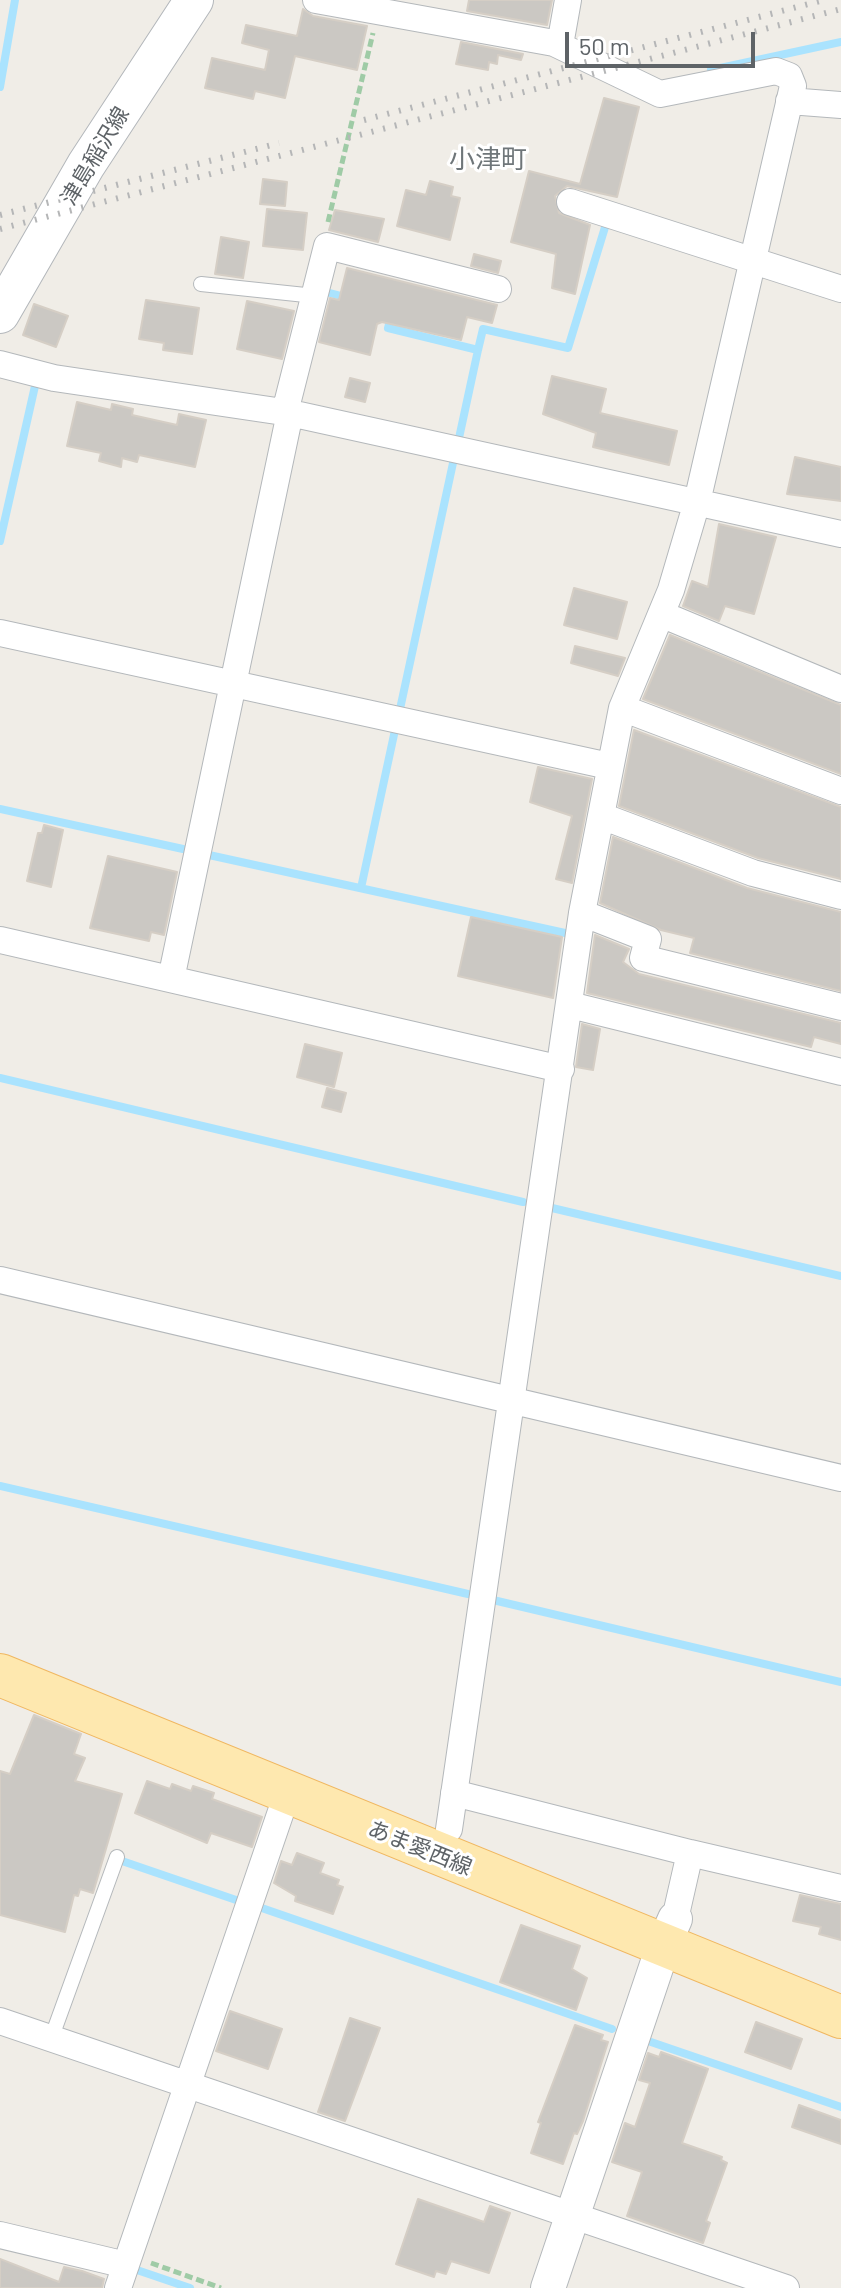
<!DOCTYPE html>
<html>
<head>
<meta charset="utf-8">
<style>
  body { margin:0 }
  #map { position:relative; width:841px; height:2288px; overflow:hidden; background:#f0ede7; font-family:Barlow,sans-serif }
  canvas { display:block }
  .scale { position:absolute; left:565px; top:32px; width:190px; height:36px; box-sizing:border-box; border:4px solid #5e6367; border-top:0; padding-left:10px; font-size:24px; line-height:28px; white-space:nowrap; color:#5e6367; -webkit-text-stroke:6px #fff; paint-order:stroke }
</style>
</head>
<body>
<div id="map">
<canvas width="841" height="2288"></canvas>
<div class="scale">50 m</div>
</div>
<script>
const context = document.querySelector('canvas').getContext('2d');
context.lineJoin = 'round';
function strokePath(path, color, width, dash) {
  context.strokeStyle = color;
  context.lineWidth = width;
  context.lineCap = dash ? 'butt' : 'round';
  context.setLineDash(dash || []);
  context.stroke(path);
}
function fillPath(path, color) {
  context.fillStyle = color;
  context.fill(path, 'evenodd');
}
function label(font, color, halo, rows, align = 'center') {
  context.font = font + ' Barlow,"Noto Sans JP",sans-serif';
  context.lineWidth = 6;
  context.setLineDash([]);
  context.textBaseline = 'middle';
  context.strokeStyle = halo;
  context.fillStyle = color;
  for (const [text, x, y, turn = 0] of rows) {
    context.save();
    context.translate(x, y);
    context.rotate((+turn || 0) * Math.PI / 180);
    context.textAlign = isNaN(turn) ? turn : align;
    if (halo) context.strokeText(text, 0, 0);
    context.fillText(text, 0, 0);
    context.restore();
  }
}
const stream = new Path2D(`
  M 711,70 L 841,42
  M 0,87 L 15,0
  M 326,292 L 349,298
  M 392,313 L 388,328 L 478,350 L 459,438
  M 478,350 L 483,329 L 568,348 L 606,224
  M 0,541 L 35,386
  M 400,709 L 453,463
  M 0,809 L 183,849
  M 209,855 L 565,933
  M 361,888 L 395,730
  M 0,1078 L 523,1202
  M 552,1208 L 841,1276
  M 0,1486 L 468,1594
  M 493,1600 L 841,1682
  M 122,1861 L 239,1901
  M 256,1906 L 612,2029
  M 651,2042 L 841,2107
  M 134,2269 L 190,2288`);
const building = new Path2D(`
  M 469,0 L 552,0 L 547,25 L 467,11 Z
  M 303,9 L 313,16 L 367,26 L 357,70 L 295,56 L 285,98 L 255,91 L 253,99 L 205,88 L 212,58 L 265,70 L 269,50 L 242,43 L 246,25 L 297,36 Z
  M 461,42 L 523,54 L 521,60 L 498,55 L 497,64 L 489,62 L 488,70 L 456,64 Z
  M 604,98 L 639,107 L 617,197 L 567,186 L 555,196 L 559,213 L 590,225 L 575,294 L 552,288 L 556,254 L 511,242 L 529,171 L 580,184 Z
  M 263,179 L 287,182 L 285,206 L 260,204 Z
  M 430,181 L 453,187 L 451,196 L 460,198 L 450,240 L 397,226 L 406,190 L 426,195 Z
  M 267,209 L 307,213 L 303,250 L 263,246 Z
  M 335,210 L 384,219 L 378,242 L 329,230 Z
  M 221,237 L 249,242 L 243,278 L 215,274 Z
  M 474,254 L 501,261 L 498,273 L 471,266 Z
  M 347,268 L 497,305 L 492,323 L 467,317 L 461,340 L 382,322 L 377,324 L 370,355 L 319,342 L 330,298 L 339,300 Z
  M 146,300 L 199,308 L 192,354 L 163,350 L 164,343 L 139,339 Z
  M 247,301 L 294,311 L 282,359 L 237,349 Z
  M 34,304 L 68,316 L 56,347 L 23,335 Z
  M 552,376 L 606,389 L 600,413 L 677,431 L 669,465 L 593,447 L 596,433 L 543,414 Z
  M 350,378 L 370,383 L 365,402 L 345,397 Z
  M 77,402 L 111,410 L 112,404 L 133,409 L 132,415 L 177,425 L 179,414 L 206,420 L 195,467 L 139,455 L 137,462 L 122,458 L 121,467 L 99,461 L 101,453 L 67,446 Z
  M 795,457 L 841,467 L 841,501 L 787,494 Z
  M 719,524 L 776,537 L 754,614 L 725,606 L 719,621 L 683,606 L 692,581 L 708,587 Z
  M 574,588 L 627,602 L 617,639 L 564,625 Z
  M 670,635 L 841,705 L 841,774 L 643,699 Z
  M 575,646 L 625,658 L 618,676 L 571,663 Z
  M 634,730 L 841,807 L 841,879 L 758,858 L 619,806 Z
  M 538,767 L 592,779 L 572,883 L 556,879 L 572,816 L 530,802 Z
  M 44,825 L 63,830 L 51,887 L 27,881 L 38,833 L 42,833 Z
  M 613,837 L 747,888 L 841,912 L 841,991 L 690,953 L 694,938 L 661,930 L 600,903 Z
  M 108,856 L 177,872 L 164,935 L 151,932 L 149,941 L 90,928 Z
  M 471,917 L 562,937 L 553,998 L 458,976 Z
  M 595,935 L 629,949 L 623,962 L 639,974 L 841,1023 L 841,1044 L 814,1037 L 811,1047 L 587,993 Z
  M 582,1024 L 600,1029 L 593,1070 L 576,1067 Z
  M 305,1044 L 342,1053 L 334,1087 L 297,1077 Z
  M 327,1088 L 346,1093 L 341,1112 L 322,1107 Z
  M 34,1715 L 81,1734 L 74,1754 L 85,1758 L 75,1781 L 122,1794 L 93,1893 L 80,1889 L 78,1896 L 74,1895 L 65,1932 L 0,1915 L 0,1771 L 10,1774 Z
  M 147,1781 L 170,1789 L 172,1784 L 191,1791 L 193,1786 L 214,1793 L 212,1799 L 262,1817 L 252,1847 L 211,1833 L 207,1843 L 135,1813 Z
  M 297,1853 L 324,1863 L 320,1873 L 339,1880 L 337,1885 L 343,1887 L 333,1914 L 295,1901 L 296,1896 L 274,1883 L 281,1861 L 292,1865 Z
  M 800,1895 L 841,1904 L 841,1940 L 819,1934 L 821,1927 L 793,1921 Z
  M 521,1925 L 580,1946 L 572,1969 L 587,1978 L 576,2010 L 500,1982 Z
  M 230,2011 L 282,2029 L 268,2069 L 216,2051 Z
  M 350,2018 L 380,2028 L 345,2121 L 318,2112 Z
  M 756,2022 L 802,2039 L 791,2069 L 745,2052 Z
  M 575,2025 L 603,2035 L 601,2040 L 608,2042 L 583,2121 L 577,2134 L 574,2133 L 563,2164 L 531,2153 L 541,2123 L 538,2122 Z
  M 661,2052 L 708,2069 L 682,2143 L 722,2157 L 721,2160 L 727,2163 L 706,2221 L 710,2223 L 703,2243 L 627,2216 L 642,2172 L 612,2162 L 625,2123 L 635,2127 L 650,2083 L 639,2080 L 648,2053 L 659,2057 Z
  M 799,2105 L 841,2120 L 841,2144 L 792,2127 Z
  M 418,2199 L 484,2222 L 490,2206 L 510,2213 L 489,2273 L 451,2261 L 446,2274 L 436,2271 L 434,2277 L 396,2264 Z
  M 0,2259 L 59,2282 L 64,2267 L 82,2271 L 104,2279 L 102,2288 L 0,2288 Z`);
const path = new Path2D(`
  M 328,222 L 373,33
  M 151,2263 L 221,2288`);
const service = new Path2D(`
  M 201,284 L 315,296
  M 51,2039 L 117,1857`);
const minor = new Path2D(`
  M 316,0 L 554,43 L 660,94 L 776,71 L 789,76 L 793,86 L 697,502 L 671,590 L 622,708 L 582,913 L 449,1829
  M 560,45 L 568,0
  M 789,101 L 841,105
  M 570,202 L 841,289
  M 0,364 L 54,378 L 290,413 L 841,534
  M 285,412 L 327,246 L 498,289
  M 661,614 L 841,689
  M 0,633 L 609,766
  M 622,708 L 841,791
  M 604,817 L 753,873 L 841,896
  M 582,913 L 648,939 L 643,958 L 841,1007
  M 0,940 L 561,1069
  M 171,979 L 290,413
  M 570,1005 L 841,1072
  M 0,1280 L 841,1478
  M 454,1793 L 690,1853
  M 675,1919 L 690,1853 L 841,1888
  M 0,2021 L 786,2288
  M 0,2235 L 126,2265
  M 118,2288 L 287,1794`);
const tertiary = new Path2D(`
  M 548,2288 L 664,1944 L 675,1919`);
const secondary = new Path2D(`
  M 0,314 L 86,165 L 194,0`);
const primary = new Path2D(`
  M 0,1675 L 841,2017`);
const rail = new Path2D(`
  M 364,120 L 824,0
  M 0,215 L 279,143
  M 0,229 L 841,9`);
const streetNames = [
  ["津島稲沢線",95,156,-59],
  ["あま愛西線",420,1848,22]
];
const quarterNames = [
  ["小津町",488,159]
];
strokePath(stream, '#aae3fe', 8);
fillPath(building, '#cbc8c3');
strokePath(building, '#d5cec5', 2);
strokePath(service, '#b4b8bb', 16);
strokePath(minor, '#b4b8bb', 28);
strokePath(tertiary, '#b4b8bb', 36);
strokePath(secondary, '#b3b7bb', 40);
strokePath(primary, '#f0b760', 44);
strokePath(path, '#9fcba6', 5, [8, 4]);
strokePath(service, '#fff', 14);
strokePath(minor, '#fff', 26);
strokePath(tertiary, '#fff', 34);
strokePath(secondary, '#fff', 38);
strokePath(primary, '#fee8af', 42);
strokePath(rail, '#b5b6b7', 6, [2, 10]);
label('22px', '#5e6367', '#fff', streetNames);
label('26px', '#6f7679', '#fff', quarterNames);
</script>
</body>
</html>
